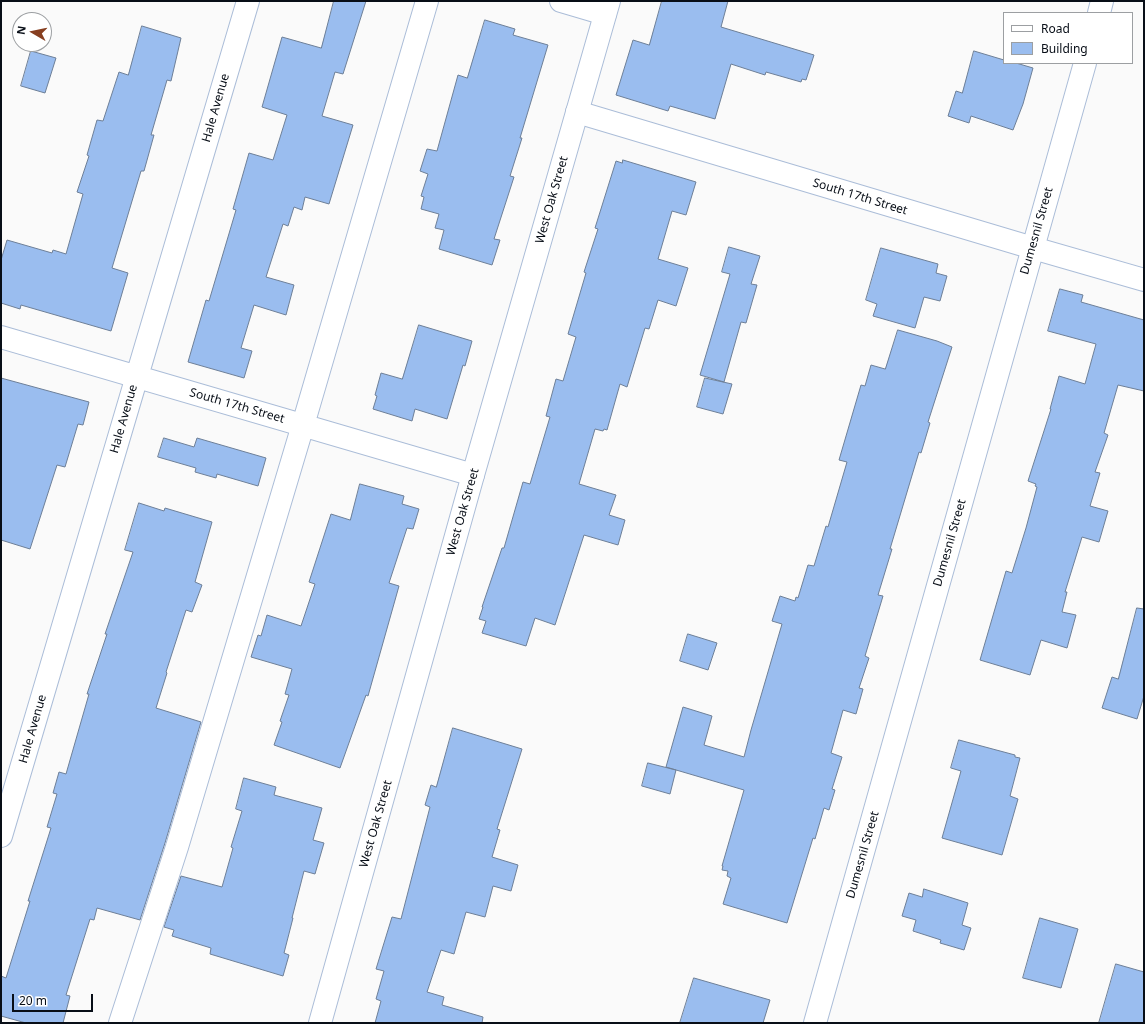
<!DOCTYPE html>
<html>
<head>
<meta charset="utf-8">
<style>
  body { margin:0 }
  #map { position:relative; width:1145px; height:1024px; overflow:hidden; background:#fafafa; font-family:"Noto Sans",sans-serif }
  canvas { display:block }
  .frame { position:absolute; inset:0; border:2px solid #080e17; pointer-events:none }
  .legend { position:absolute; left:1003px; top:12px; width:130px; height:52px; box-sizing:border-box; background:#fff; border:1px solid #9c9fa2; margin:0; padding:5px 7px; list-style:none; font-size:12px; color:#080e17 }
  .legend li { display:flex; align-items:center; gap:8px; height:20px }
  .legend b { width:20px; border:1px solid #9c9fa2 }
  .north { position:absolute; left:12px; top:12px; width:40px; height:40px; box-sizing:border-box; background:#fff; border:1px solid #9c9fa2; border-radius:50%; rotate:279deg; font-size:11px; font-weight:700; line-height:16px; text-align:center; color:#080e17 }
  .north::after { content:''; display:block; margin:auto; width:14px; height:18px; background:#873f20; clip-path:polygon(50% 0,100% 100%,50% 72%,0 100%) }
  .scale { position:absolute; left:12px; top:994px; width:81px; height:18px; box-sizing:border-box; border:2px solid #080e17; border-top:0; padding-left:5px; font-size:12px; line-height:14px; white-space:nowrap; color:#080e17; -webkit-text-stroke:3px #fff; paint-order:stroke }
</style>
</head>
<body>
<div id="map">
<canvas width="1145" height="1024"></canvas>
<div class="frame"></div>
<ul class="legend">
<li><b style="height:5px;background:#fff"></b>Road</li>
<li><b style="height:11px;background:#9abdef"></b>Building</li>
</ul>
<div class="north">N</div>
<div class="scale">20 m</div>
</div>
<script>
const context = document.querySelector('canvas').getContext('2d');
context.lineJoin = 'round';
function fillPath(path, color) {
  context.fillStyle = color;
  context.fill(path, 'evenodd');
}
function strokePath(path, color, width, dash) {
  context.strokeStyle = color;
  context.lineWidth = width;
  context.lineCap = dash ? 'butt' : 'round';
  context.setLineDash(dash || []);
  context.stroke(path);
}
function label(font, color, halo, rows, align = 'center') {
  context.font = font + ' "Noto Sans",sans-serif';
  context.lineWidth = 4;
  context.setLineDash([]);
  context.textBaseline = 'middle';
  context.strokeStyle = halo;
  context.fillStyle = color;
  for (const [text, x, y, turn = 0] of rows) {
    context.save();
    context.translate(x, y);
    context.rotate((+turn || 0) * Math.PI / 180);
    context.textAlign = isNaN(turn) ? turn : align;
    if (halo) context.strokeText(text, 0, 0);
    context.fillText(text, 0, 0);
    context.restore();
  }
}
const building = new Path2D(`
  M 334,1 L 366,1 L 343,74 L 335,72 L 322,116 L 353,125 L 329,204 L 305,197 L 302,210 L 294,207 L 288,226 L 283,224 L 266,277 L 294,285 L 286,315 L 254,305 L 241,348 L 252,351 L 244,378 L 188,362 L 206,300 L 209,301 L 236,210 L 233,209 L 249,153 L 273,160 L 287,115 L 262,107 L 282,37 L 321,48 Z
  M 662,1 L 728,1 L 721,27 L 814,55 L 806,80 L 802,79 L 801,82 L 766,72 L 765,75 L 731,64 L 715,119 L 670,106 L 668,111 L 616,95 L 633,40 L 649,45 Z
  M 485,20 L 515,29 L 513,35 L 548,45 L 520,138 L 522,138 L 510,176 L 514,177 L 494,239 L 500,240 L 492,265 L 439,249 L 444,230 L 435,228 L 439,214 L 421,209 L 424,197 L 421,196 L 428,174 L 420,171 L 427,149 L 437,151 L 458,75 L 467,78 Z
  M 142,26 L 181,38 L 171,81 L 167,80 L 151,135 L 154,135 L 144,171 L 141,171 L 112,268 L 128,273 L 111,331 L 21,305 L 20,309 L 1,303 L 1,260 L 7,240 L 52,253 L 53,250 L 66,254 L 83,194 L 77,192 L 89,156 L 87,155 L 97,120 L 103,121 L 119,72 L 128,75 Z
  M 31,51 L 56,58 L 45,93 L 21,86 Z
  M 974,51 L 1004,60 L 1004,63 L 1016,63 L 1033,68 L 1023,104 L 1013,130 L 971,116 L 969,123 L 948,116 L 956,91 L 962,93 Z
  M 623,160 L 696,182 L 686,215 L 672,211 L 658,259 L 688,268 L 676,306 L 658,300 L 649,329 L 645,328 L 627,387 L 620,384 L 607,430 L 604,429 L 603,431 L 595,429 L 579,484 L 616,495 L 609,515 L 625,520 L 618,545 L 584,535 L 555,625 L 535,618 L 526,646 L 482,633 L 486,621 L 479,619 L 483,607 L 482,607 L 502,548 L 504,548 L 523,482 L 530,484 L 550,417 L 546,416 L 556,379 L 563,381 L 576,337 L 568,334 L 586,273 L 584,272 L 598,229 L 595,228 L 616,161 L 622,163 Z
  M 729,247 L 760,256 L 751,284 L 757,285 L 746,323 L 741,322 L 724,382 L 700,375 L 730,274 L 722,272 Z
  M 881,248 L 938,264 L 936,273 L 947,276 L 940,301 L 924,297 L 915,328 L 873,316 L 877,304 L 866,300 Z
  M 1060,289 L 1083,295 L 1081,302 L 1144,320 L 1144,391 L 1118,385 L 1104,433 L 1108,435 L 1095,472 L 1100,473 L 1090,506 L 1108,511 L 1099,542 L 1082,537 L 1065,592 L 1067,592 L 1062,612 L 1076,615 L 1067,648 L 1041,640 L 1030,675 L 980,660 L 1006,571 L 1012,573 L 1026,528 L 1037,487 L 1035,486 L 1036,484 L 1028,481 L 1051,409 L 1050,409 L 1059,376 L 1085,384 L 1096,344 L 1048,331 Z
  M 419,325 L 472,341 L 465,366 L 463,365 L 447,419 L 415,409 L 412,421 L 373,409 L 377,396 L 375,395 L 381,373 L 402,379 Z
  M 898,330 L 937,341 L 952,347 L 928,422 L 930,423 L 921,453 L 919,452 L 890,549 L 892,549 L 878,595 L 883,596 L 865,656 L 869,658 L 859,688 L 863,689 L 856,714 L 843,710 L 831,753 L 842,757 L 832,789 L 835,790 L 829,810 L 824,808 L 815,839 L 813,838 L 787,923 L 723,904 L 731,878 L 727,876 L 728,871 L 722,870 L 723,866 L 722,866 L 744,790 L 666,767 L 683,707 L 712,716 L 704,745 L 744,757 L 751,730 L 782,624 L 772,621 L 780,596 L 795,601 L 796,597 L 798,598 L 808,565 L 814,566 L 826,526 L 828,527 L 847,462 L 839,460 L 861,385 L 865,386 L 871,365 L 885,369 Z
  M 1,378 L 89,402 L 83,425 L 78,424 L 65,467 L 57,465 L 30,549 L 1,540 Z
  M 705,378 L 732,384 L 723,414 L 697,407 Z
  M 164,438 L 194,447 L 197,438 L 266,458 L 258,486 L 217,474 L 216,478 L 195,472 L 196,468 L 158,457 Z
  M 360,484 L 404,496 L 402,504 L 419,509 L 413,529 L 407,528 L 389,583 L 399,586 L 368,696 L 366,695 L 340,768 L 274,745 L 282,722 L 280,721 L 289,695 L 285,694 L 292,669 L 251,657 L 258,635 L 261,636 L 267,615 L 301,626 L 315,584 L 309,582 L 331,514 L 350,520 Z
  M 139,503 L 164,511 L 165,508 L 212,522 L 195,582 L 202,585 L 192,612 L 186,610 L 166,672 L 167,673 L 156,708 L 201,722 L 165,843 L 140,920 L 97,908 L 94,920 L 90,919 L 66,995 L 70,996 L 63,1023 L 26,1023 L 1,1016 L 1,976 L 6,978 L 30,901 L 28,901 L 51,828 L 47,827 L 57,794 L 53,793 L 59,772 L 66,774 L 89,694 L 87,694 L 107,634 L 105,634 L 133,552 L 125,550 Z
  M 1137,608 L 1144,609 L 1144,696 L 1137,719 L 1102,708 L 1112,677 L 1118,679 Z
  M 688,634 L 717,643 L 708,670 L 680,661 Z
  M 453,728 L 522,749 L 497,829 L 500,830 L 492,857 L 518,865 L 511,891 L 493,886 L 485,917 L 466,912 L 454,954 L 441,950 L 427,992 L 444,997 L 442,1005 L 483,1017 L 482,1023 L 375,1023 L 381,1001 L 376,999 L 384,971 L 376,969 L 392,917 L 401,919 L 430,807 L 425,805 L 431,785 L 436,787 Z
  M 959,740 L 1015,755 L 1015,757 L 1020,758 L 1010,796 L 1018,799 L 1002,855 L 942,838 L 961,771 L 951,768 Z
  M 648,763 L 676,770 L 670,794 L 642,786 Z
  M 244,778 L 276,787 L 274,795 L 322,808 L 313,840 L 324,843 L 315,874 L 304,871 L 292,918 L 293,918 L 284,953 L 289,955 L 283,976 L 210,954 L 211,948 L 172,936 L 174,930 L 164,927 L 181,876 L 222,887 L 233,848 L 231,847 L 242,811 L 236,809 Z
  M 924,889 L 968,903 L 962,925 L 971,928 L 964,950 L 940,943 L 941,940 L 913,931 L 916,920 L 902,916 L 909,893 L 922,897 Z
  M 1040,918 L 1078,929 L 1061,988 L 1023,978 Z
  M 1116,964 L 1144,972 L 1144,1023 L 1099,1023 Z
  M 694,978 L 770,1000 L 763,1023 L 680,1023 Z`);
const street = new Path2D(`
  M 561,1 L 605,14
  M 577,112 L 1033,248 L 1144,280
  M 1,337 L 473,475
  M 1,836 L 248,1
  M 120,1023 L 177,847 L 303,425 L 427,1`);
const secondary = new Path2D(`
  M 1099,13 L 1102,1
  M 320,1023 L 473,475 L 609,1
  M 815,1023 L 1085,63`);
const streetNames = [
  ["Hale Avenue",216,108,-74],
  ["South 17th Street",860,197,17],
  ["West Oak Street",552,200,-74],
  ["Dumesnil Street",1037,231,-74],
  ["South 17th Street",237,406,16],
  ["Hale Avenue",124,419,-74],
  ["West Oak Street",463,512,-74],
  ["Dumesnil Street",950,543,-74],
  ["Hale Avenue",33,729,-74],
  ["West Oak Street",376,824,-74],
  ["Dumesnil Street",863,855,-74]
];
fillPath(building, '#9abdef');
strokePath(building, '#6d7f97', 1);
strokePath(street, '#abbdd8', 24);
strokePath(secondary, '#abbdd8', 24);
strokePath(street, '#fff', 22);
strokePath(secondary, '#fff', 22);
label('12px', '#080e17', '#fff', streetNames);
</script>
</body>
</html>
